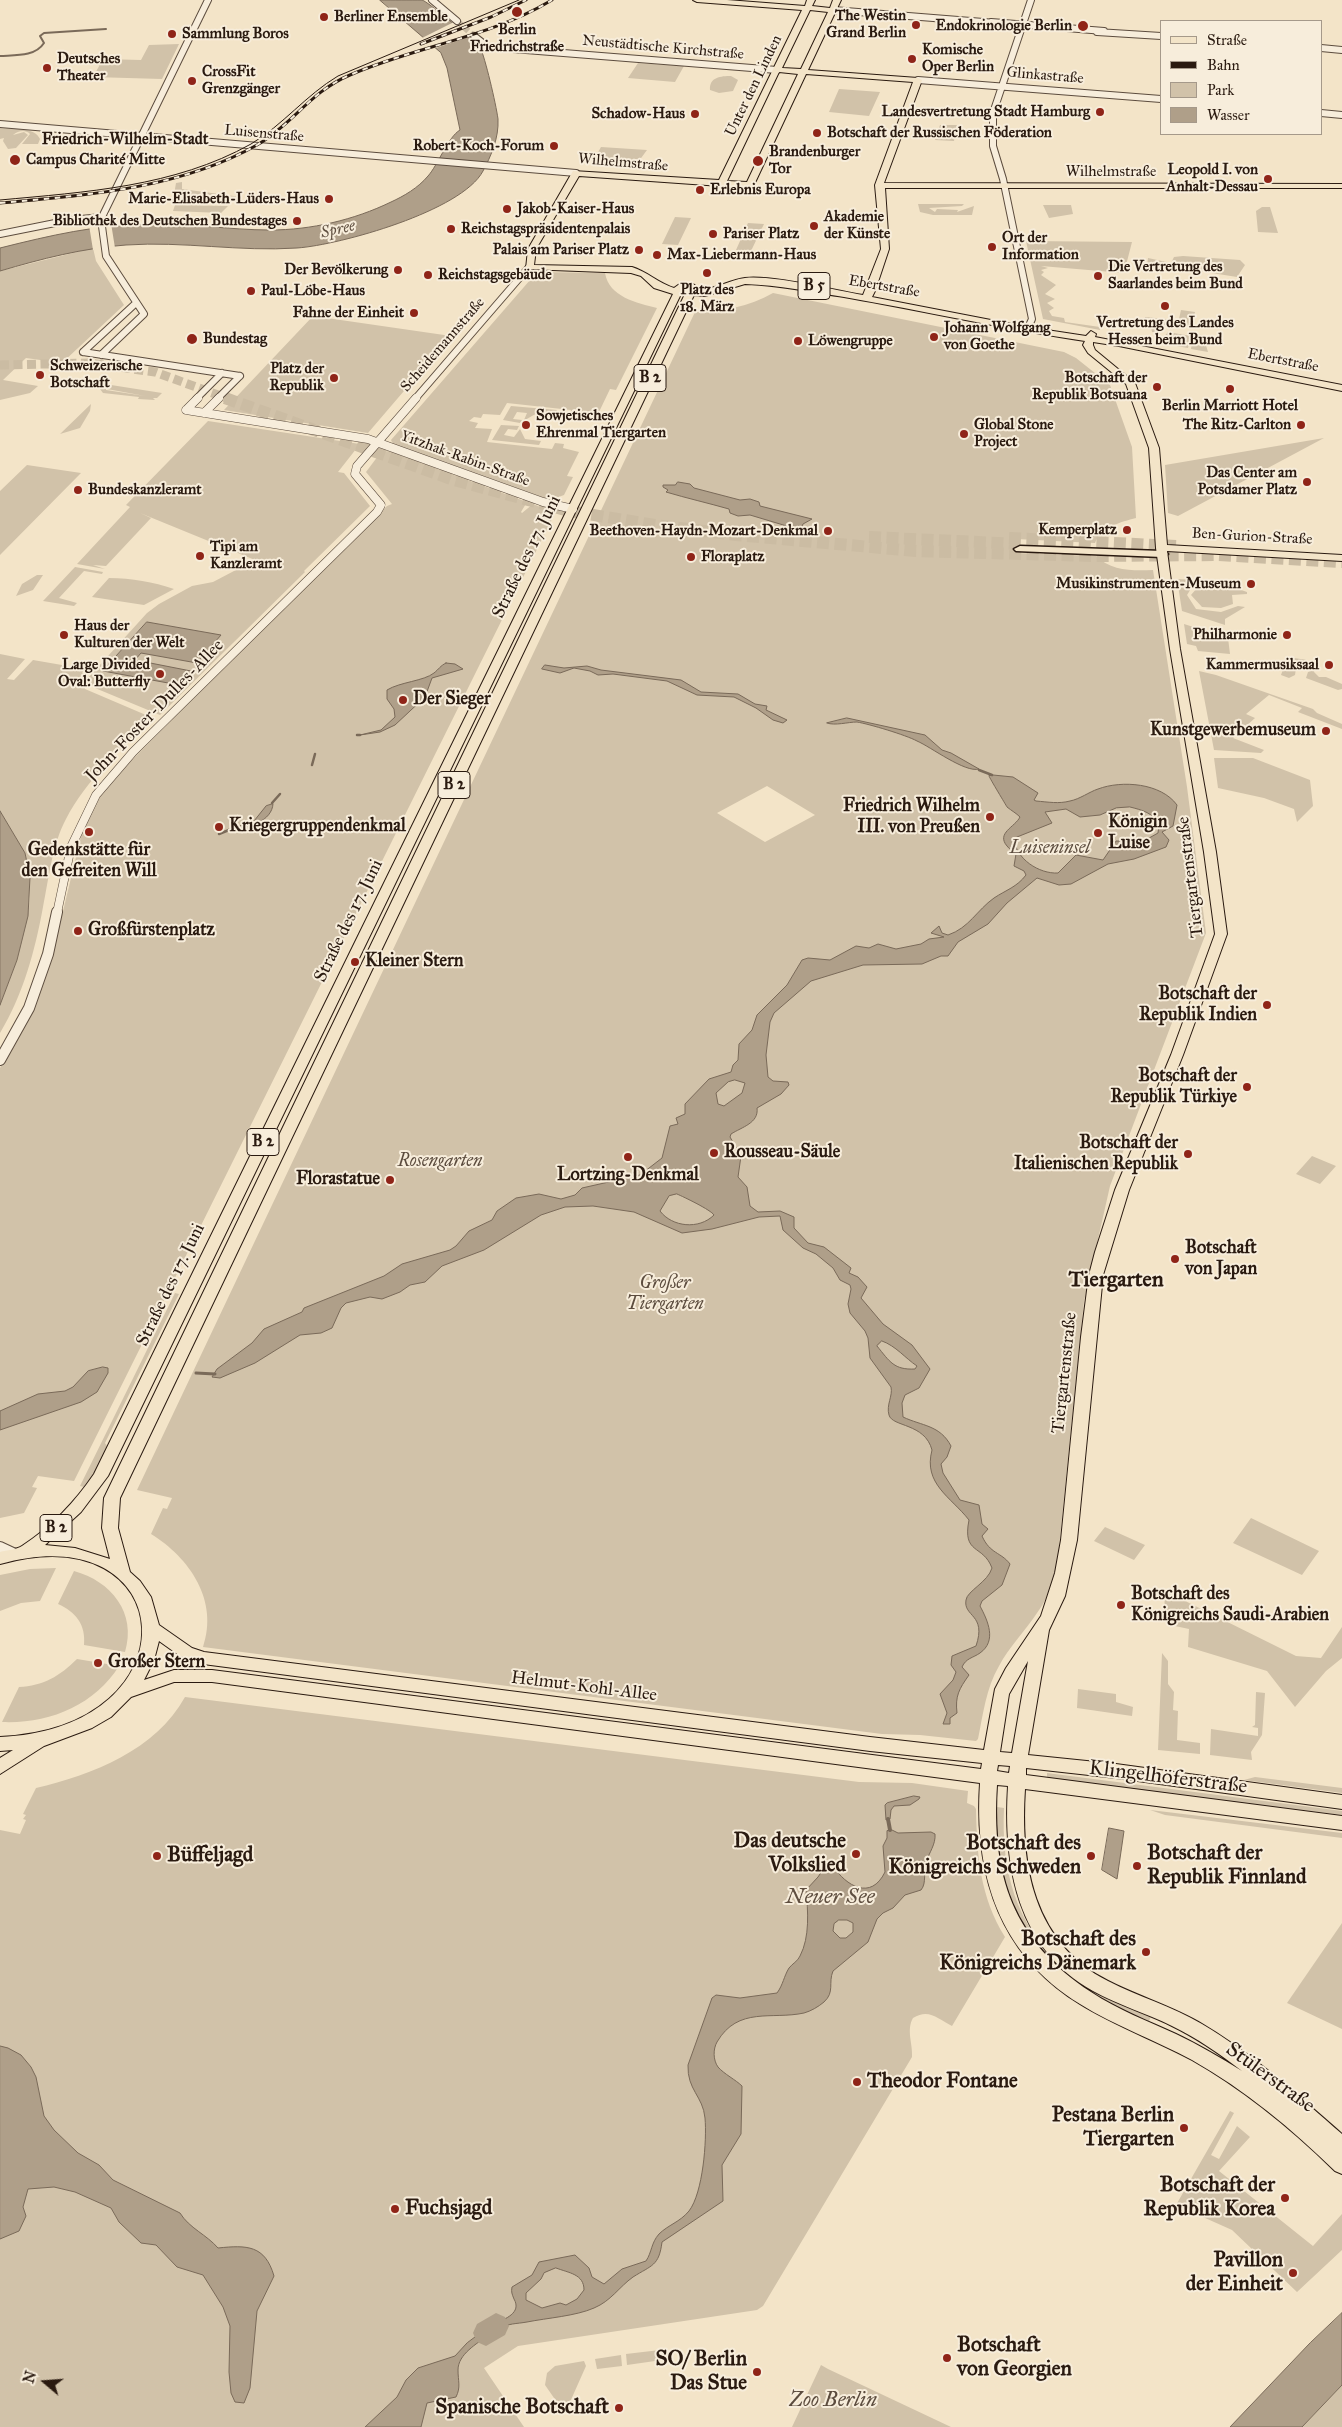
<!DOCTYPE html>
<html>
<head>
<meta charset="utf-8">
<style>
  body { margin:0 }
  #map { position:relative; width:1342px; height:2427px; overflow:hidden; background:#f3e4c8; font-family:"IM FELL Great Primer",serif }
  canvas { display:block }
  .legend { position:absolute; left:1160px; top:20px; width:162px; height:115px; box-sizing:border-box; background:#f7eddb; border:1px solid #a5998a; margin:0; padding:6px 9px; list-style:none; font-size:15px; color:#2a1a10 }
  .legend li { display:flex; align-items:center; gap:10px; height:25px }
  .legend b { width:25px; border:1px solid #a5998a }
  .north { position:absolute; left:20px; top:2357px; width:50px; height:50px; -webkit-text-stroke:4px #f7eddb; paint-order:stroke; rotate:288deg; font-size:14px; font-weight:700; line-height:20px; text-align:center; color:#2a1a10 }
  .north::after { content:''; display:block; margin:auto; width:18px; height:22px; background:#2a1a10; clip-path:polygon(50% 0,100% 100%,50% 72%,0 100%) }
</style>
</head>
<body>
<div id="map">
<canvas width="1342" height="2427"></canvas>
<ul class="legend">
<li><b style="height:6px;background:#f3e4c8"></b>Straße</li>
<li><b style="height:6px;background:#2a1a10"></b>Bahn</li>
<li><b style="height:14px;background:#d1c2a9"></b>Park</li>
<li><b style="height:14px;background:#af9f89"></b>Wasser</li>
</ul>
<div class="north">N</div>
</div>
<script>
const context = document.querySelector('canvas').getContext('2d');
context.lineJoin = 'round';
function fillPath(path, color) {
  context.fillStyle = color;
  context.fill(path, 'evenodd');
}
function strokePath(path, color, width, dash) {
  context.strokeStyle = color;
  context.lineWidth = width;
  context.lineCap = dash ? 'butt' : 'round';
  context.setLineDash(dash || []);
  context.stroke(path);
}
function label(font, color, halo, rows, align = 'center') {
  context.font = font + ' "IM FELL Great Primer",serif';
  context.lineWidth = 4;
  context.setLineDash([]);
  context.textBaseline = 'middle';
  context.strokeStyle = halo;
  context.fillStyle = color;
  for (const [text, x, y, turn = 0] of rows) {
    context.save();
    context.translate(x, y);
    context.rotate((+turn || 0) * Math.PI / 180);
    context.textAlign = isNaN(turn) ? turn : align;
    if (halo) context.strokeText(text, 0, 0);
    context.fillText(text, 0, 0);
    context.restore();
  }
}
const green = new Path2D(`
  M 179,44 L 162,79 L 93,77 L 103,59 L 141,60 L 149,45 Z
  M 638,63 L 684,66 L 675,82 L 628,78 Z
  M 731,76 L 738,80 L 733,91 L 719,93 L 710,90 C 709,77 721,76 731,76 Z
  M 839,89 L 880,92 L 869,116 L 829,112 Z
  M 940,125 L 957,125 L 954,141 L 935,140 Z
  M 0,128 C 12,129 35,127 40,139 L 38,144 L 22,144 L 30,134 C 25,129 18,131 13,135 L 24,132 L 28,135 L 16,148 L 8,149 L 3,141 L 4,138 L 0,139 Z
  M 601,147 L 647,150 L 633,169 L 591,165 Z
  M 182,182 L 182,189 L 241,197 L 174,195 L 176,183 Z
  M 918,204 L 964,204 L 962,206 L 929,208 L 935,212 L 937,209 L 958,210 L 957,212 L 974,206 L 972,215 L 933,215 L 920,212 Z
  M 175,205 L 228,206 L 221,213 L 173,211 Z
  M 1043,205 L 1071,205 L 1073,214 L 1049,218 Z
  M 1262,207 L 1270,207 L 1278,233 L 1258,232 L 1256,211 Z
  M 675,217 L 691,218 L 678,245 L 662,244 Z
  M 748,223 L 764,224 L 751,251 L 736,250 Z
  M 1026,241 L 1132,242 L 1124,273 L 1041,266 L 1048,268 L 1041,270 L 1044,272 L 1041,275 L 1056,285 L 1045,294 L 1055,299 L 1047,303 L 1054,308 L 1049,311 L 1052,316 L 1064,318 L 1065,322 L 1100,327 L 1100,330 L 1043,319 Z
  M 93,248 L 96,261 L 124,305 L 62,363 L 26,358 L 3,380 L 38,386 L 30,393 L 0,400 L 0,271 Z
  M 1183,256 L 1240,260 L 1245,265 L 1237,277 L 1155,264 L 1157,267 L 1147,267 L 1148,258 L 1171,263 L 1174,257 Z
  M 537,272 L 605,273 C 609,297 637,303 657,308 L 616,390 L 610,389 L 599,412 L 581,412 L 579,416 L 569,415 L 571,410 L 507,403 L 500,415 L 483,414 L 481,418 L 474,417 L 469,421 L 478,423 L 475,428 L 492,429 L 487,442 L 552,449 L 555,443 L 564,444 L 563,448 L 579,452 L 567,476 L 573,477 L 564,495 L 550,500 L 393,444 L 391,440 Z
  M 773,293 L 1064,352 L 1076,358 L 1110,385 L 1132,447 L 1136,518 C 1121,522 1101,527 1095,543 L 1016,539 L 1016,553 L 1096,556 C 1111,571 1133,571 1153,570 L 1187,787 L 1206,933 L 1110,1186 L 1084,1301 L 1059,1548 C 1056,1571 1051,1595 1037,1613 C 1025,1631 1009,1647 999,1666 C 986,1688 983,1715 978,1739 L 976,1741 L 920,1735 L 882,1734 L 203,1647 C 219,1601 190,1558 151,1534 L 163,1508 L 167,1509 L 172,1498 L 137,1490 L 695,312 C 722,311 749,307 773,293 ZM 767,786 L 815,815 L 765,842 L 717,813 Z
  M 1181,310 L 1195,312 L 1192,327 L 1172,327 L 1179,319 Z
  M 313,316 L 451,336 L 368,433 L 224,410 Z
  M 1145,317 L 1176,320 L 1168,327 L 1162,327 L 1160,333 L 1152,332 L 1150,322 L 1144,322 Z
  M 1168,332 L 1191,336 L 1188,348 L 1159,343 Z
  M 1193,334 L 1203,335 L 1208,352 L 1191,349 Z
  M 111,385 L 162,393 L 157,398 L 153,398 L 155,400 L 138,399 L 139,397 L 103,393 L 100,389 L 105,386 L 106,390 L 145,396 L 107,389 Z
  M 91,404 L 90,411 L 80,428 L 60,434 Z
  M 511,406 L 557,410 L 555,414 L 539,412 L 525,420 L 524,420 L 527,413 L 517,412 L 513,419 L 522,420 L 520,423 L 503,420 Z
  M 208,421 L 360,444 L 338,472 L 344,473 L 370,506 L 304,571 L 305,572 L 160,715 L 95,688 L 91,684 L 88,678 L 147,613 L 159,604 L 192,586 L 213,582 L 255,560 L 140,513 L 151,518 L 106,566 L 93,565 L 105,569 L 77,564 L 130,507 L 126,505 Z
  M 501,425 L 519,426 L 517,430 L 508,429 L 504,435 L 514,437 L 520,429 L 525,439 L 541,441 L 539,445 L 492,440 Z
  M 1324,438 L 1178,516 L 1168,513 L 1165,465 Z
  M 389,451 L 527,502 L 521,512 L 522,513 L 533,504 L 555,513 L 74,1481 L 38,1476 L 32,1487 L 37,1488 L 24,1513 L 0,1518 L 0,1068 L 35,1007 L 51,961 L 83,828 L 101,795 L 118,774 L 387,506 L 392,504 L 366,472 L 381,452 Z
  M 27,465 L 81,473 L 0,555 L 0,491 Z
  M 75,567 L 103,572 L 102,574 L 84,571 L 59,598 L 77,603 L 74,606 L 43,601 Z
  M 37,575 L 43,575 L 33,590 L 16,596 L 22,584 Z
  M 109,578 C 132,578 153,582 174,589 L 144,605 L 92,597 Z
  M 1177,579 L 1193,580 L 1194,584 L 1187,595 L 1196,609 L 1221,612 L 1238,606 L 1245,607 L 1225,619 L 1225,625 L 1182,611 Z
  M 1196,580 L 1212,580 L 1247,592 L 1247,594 L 1232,595 L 1233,604 L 1221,608 L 1202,607 L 1191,595 L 1197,588 L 1201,587 Z
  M 1184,624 L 1228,638 L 1230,654 L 1198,651 L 1196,646 L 1187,644 Z
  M 0,654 L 25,659 L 7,679 L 14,680 L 33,660 L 85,669 L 82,673 L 85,674 L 81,681 L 85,689 L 153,718 C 122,748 86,780 66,819 C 52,845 49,878 43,907 C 35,951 23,995 0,1033 L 0,1005 L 17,960 L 29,909 L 30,877 L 25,853 L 0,811 Z
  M 1294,658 L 1307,660 L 1296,668 L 1295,675 L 1289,678 L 1281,675 L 1286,661 Z
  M 1315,669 L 1314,672 L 1319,677 L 1326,677 L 1342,684 L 1342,689 L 1338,690 L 1306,678 L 1308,672 Z
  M 1199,671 L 1216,675 L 1313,709 L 1317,713 L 1342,724 L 1342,729 L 1298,712 L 1302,708 L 1269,695 L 1246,714 L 1255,718 L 1233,738 L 1264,750 L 1261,753 L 1214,750 Z
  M 1214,758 L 1253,758 L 1310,780 L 1313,806 L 1297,822 L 1294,809 L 1264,798 L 1218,788 Z
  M 1312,1156 L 1336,1166 L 1320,1184 L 1296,1174 Z
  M 175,1293 L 179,1294 L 105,1443 L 107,1446 L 95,1472 L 84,1487 L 80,1486 Z
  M 1251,1518 L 1319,1551 L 1302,1575 L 1233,1543 Z
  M 1105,1527 L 1145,1545 L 1134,1560 L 1094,1541 Z
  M 56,1568 L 40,1601 L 21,1603 L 0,1611 L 0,1575 L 30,1569 Z
  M 74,1571 C 111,1581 137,1613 125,1652 L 84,1645 C 86,1625 76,1612 58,1604 Z
  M 1165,1591 L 1296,1656 L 1321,1658 L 1342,1627 L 1342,1658 L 1326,1671 L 1295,1707 L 1267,1671 L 1188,1647 L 1189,1629 L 1175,1626 L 1174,1618 L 1164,1617 Z
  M 1162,1653 L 1168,1661 L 1168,1684 L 1174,1692 L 1173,1710 L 1178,1711 L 1177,1740 L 1200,1743 L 1200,1754 L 1158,1750 Z
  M 77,1659 L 119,1666 C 94,1706 48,1724 2,1722 L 19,1687 C 43,1686 60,1676 77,1659 Z
  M 1078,1689 L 1116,1694 L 1116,1702 L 1133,1707 L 1132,1716 L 1077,1708 Z
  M 1256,1692 L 1265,1693 L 1262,1735 L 1251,1752 L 1252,1760 L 1210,1755 L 1211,1729 L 1258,1736 L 1258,1728 L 1252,1727 L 1255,1725 Z
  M 185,1697 L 859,1782 L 912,1783 L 968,1791 L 967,1803 L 974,1806 L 976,1809 C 977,1856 980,1897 1005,1937 L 952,2026 C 938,2019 929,2008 913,2018 C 906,2030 913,2044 912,2057 L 763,2306 L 757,2310 L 518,2346 L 484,2368 L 524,2427 L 0,2427 L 0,1830 L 20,1834 L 26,1820 L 23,1819 L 26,1815 L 23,1814 L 36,1788 C 92,1775 156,1750 185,1697 Z
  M 1047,1773 L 1342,1811 L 1342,1815 L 1047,1779 Z
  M 1255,1777 L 1342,1788 L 1342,1793 L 1244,1780 Z
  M 997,1807 L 1004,1808 C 1001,1868 1015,1925 1062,1966 L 1152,2014 L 1149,2021 L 1105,2001 L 1081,1987 L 1036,1947 L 1005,1893 L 997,1845 Z
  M 1150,1810 L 1342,1833 L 1342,1838 L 1165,1815 Z
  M 1342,1923 L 1342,2029 L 1287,2003 Z
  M 1230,2111 L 1234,2113 L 1211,2155 L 1219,2159 L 1237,2126 L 1250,2137 L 1219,2171 L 1313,2246 L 1342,2214 L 1342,2250 L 1297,2292 L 1232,2230 L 1176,2205 Z
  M 660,2350 L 662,2360 L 627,2365 L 626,2354 Z
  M 621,2355 L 622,2366 L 597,2369 L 595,2359 Z
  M 584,2361 L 586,2366 L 570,2402 L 561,2408 L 545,2385 L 547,2373 L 555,2366 Z
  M 821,2365 L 828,2369 L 951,2427 L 792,2427 Z
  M 1342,2385 L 1342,2427 L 1302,2427 Z`);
const water = new Path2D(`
  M 380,0 C 393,0 410,0 422,0 C 427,1 466,34 474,42 C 476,43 478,45 480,47 C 485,57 496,104 498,119 C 499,138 491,156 483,171 C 462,211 340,245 297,248 C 240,252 183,241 126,245 C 83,248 41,259 0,271 L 0,248 C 52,235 95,225 149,224 C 189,223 230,230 270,230 C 311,230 354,220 391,202 C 404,196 418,188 428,176 C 438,165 448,137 460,130 L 447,68 L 441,53 Z
  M 678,482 L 690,484 L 694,488 L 740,500 L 750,499 L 759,502 L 760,506 L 812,519 L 803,524 L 800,530 L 750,515 L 738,516 L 730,513 L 729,509 C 708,503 686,498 666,492 L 668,490 L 663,487 L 663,485 L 675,485 Z
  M 147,622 L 221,635 L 197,663 L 141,653 L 135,660 L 191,671 L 179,685 L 103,671 Z
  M 446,663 L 455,664 L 463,669 L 432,678 L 425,697 L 395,725 L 380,732 L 360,735 L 381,730 L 395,717 L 394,709 L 387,699 L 387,690 C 400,682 424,681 434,673 C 439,669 440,666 446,663 Z
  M 545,665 L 564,668 L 587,666 L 601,670 L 681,680 L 701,692 L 738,694 L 755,704 L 767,706 L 766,710 L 787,720 L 783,723 L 773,720 L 756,708 L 734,697 L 697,695 L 667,681 L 613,674 L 598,675 L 590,671 L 574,668 L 560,673 L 542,669 Z
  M 847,718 L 925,735 L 942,750 L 951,753 L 979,769 C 965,773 931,747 917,741 C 906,735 869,724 857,722 C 848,722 835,726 827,723 Z
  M 993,775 L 1013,777 L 1038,793 L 1034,800 L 1036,801 C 1048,802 1059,804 1070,801 C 1080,799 1089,792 1098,789 C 1122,780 1161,783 1177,805 L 1173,826 L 1162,832 L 1169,840 L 1166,847 L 1134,859 L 1108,864 L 1071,884 L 1059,885 L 1037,878 L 1007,903 L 988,924 L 958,942 L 948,956 L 941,956 L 922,964 L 863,965 L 811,981 L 774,1013 L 770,1022 L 766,1055 L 768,1077 L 773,1081 L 788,1082 L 789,1085 L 781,1094 L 757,1108 C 759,1123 742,1127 731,1134 L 730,1137 L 741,1156 L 738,1177 L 747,1187 L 750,1206 L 758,1212 L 780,1211 L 794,1217 L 794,1228 L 808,1243 L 824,1247 L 851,1268 L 849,1273 L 858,1277 L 867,1287 L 861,1298 L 883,1324 L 912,1345 L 930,1369 L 919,1388 L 905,1395 L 902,1403 L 903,1417 C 922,1426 940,1425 951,1446 L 947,1457 L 941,1464 L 943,1473 L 960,1500 L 979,1505 L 982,1524 L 988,1529 L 982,1536 C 990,1554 1001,1552 1010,1564 L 1002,1585 L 982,1601 L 980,1606 C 988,1621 997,1641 980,1653 C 973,1658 966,1658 962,1667 L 969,1675 C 959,1689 955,1696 957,1713 L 950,1718 L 950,1724 L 943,1724 L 947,1713 L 940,1694 L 953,1680 L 956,1672 L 951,1665 L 952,1656 L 976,1646 C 987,1614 963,1617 966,1600 C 967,1591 988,1582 992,1568 C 983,1544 962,1555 969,1520 C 951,1497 923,1484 932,1450 C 925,1423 892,1427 889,1415 C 886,1405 893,1396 891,1387 L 870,1358 L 868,1338 L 865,1331 L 850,1313 L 848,1304 L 851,1289 L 850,1285 L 840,1280 L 833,1268 L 816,1254 L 803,1248 L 783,1230 L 780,1216 L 759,1217 L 712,1229 L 682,1233 L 634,1212 L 593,1206 L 565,1207 L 541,1215 L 484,1250 L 442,1266 L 425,1282 L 410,1285 L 400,1292 L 382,1299 L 370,1297 L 346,1303 L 341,1308 L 332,1328 L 321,1333 L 300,1335 L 255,1363 L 220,1378 L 212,1377 L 217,1369 L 252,1343 L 264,1329 L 302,1312 L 304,1308 L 384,1276 L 402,1264 L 450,1250 L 456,1246 L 469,1231 L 492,1220 L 497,1211 L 516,1198 L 539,1194 L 561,1199 L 575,1195 L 582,1188 L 640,1175 L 662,1158 L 670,1126 L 678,1124 L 676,1118 L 685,1114 L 685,1104 L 709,1079 L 731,1072 L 733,1065 L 738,1060 L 739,1044 L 752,1030 L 757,1015 L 787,985 L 802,960 L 808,958 L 830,960 L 856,946 L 869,948 L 878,944 L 896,949 L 921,944 L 929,939 L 944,937 L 931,933 L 939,926 L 942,933 L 948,935 C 969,928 977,910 994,898 C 1006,890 1017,887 1026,875 L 1024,871 L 1014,866 L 1016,854 C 1013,851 1010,850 1007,846 C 996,833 1015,827 1020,817 C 1016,813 1012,811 1007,807 C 1006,805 990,779 989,776 ZM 1130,807 C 1142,810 1154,813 1159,825 L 1158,833 L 1142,842 L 1116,841 L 1103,860 L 1076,855 L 1058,873 C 1039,874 1016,859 1014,839 L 1017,837 L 1052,823 L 1045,812 L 1066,809 L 1080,817 L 1100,815 L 1116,808 ZM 735,1080 L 745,1083 L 742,1093 L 724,1106 L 718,1104 L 716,1093 L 728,1082 ZM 677,1194 C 684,1197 711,1210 714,1215 C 699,1230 672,1227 660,1211 L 669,1196 ZM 882,1341 C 896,1346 905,1358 917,1366 L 915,1369 C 894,1370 890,1362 877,1346 Z
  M 273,804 C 272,821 249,828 234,828 L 254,821 L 266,806 Z
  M 0,811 L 25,853 L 30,877 L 28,916 L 17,960 L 0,1005 Z
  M 103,1367 L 108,1368 L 108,1373 L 97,1392 L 81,1402 L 0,1430 L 0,1411 L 38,1394 L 65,1391 L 73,1387 L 88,1371 Z
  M 914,1796 L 920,1797 L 919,1799 L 910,1805 L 894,1806 L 891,1810 L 890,1819 L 886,1820 L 885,1805 L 887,1803 Z
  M 1109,1828 L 1124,1831 L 1117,1879 L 1102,1870 Z
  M 892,1830 L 898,1833 L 931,1832 L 935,1834 C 936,1844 929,1853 926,1862 C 923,1871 927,1883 921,1890 L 905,1895 L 893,1908 L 883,1913 L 877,1919 L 868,1942 L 833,1971 C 828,1983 835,1992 824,2002 C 818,2007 811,2011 804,2013 C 772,2020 738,2006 717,2042 C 713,2049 713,2060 718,2067 C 724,2074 736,2080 742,2086 L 741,2134 L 722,2165 L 723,2201 L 662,2242 C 659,2266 652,2265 633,2277 C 619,2287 611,2301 594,2308 C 576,2316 547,2318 527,2322 C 516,2324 509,2323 498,2329 L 494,2324 C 505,2319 522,2313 514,2299 C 512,2294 511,2292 512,2287 L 532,2275 L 539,2262 L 575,2255 L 589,2268 L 592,2277 L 604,2284 L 622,2269 L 646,2261 C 652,2252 651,2243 659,2234 C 668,2225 680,2222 689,2211 C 703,2193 707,2140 705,2118 C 703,2096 687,2090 688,2065 L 712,1998 L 716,1995 L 740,1998 L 777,1993 C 783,1985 784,1976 789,1968 C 792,1964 798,1961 800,1956 C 810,1937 808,1911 806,1890 L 818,1877 L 826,1865 L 833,1866 C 846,1886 871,1901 885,1872 L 883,1846 L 887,1838 L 887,1831 ZM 839,1920 L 847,1920 L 853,1923 L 853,1932 L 846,1938 L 840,1938 L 833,1931 L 834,1924 ZM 556,2268 C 569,2273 584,2274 584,2290 L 577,2299 L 566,2305 L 560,2303 L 542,2308 L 526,2300 L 526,2293 L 541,2279 L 544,2273 Z
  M 0,2046 L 8,2048 L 21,2055 L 31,2067 L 36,2077 L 44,2116 L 54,2130 L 78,2153 L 99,2165 L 113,2180 L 180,2213 C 189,2228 207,2235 218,2248 C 247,2245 265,2245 274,2276 L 257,2311 L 250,2388 L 244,2403 L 235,2402 L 231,2393 L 229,2372 L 230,2326 L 223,2307 L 203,2275 L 177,2267 L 156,2245 L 141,2243 L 119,2222 L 111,2208 L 75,2192 L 54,2187 L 28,2189 L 23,2207 L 26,2216 L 19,2231 L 0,2239 Z
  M 1342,2313 L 1342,2385 L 1302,2427 L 1230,2427 L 1310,2343 Z
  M 485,2330 L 488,2335 C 477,2344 458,2354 458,2370 C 458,2381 461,2387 456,2397 L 427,2403 L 421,2427 L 365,2427 L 397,2397 L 406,2380 L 418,2368 L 455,2356 L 467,2343 Z`);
const pier = new Path2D(`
  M 454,22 L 472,36 L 433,49 L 422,38 Z
  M 111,223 L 115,248 L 93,250 L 89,225 Z`);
const streamFar3 = new Path2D(`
  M 0,56 C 15,55 35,57 44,43 L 40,36 L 44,33 L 106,29`);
const streamFar2 = new Path2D(`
  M 357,735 L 360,735
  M 312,765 L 315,754
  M 979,770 L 992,775
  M 272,803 L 280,794
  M 219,834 L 234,828`);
const streamFar1 = new Path2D(`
  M 196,1373 L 215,1374`);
const stream = new Path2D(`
  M 888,1819 L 890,1830`);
const river = new Path2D(`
  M 496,2313 L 505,2317 L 509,2326 L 505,2335 L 486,2346 L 477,2342 L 473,2333 L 477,2324 Z`);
const minorTunnel = new Path2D(`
  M 457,21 L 474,36`);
const highwayTunnelFar1 = new Path2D(`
  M 0,365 L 89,363 L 155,372 L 229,399`);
const highwayTunnel = new Path2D(`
  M 225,398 L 454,480 L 569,511 L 655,525 L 736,535 L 916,551 L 1094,556 L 1218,555 L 1342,562
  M 869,537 L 1020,544
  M 1009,538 L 1176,546`);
const minorFar2 = new Path2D(`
  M 432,0 L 457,21
  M 833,10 L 996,23
  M 991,22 L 1104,31
  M 1097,32 L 1161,36
  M 474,36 L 488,47 L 777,70
  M 1321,48 L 1342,50
  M 918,80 L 1161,99
  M 994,110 L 1031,0
  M 993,112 L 993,146 L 1003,179 L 1032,319 L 1027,330
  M 1321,113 L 1342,115
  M 0,124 L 576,173
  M 0,234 L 70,220 L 102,217
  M 83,352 L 240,376
  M 83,352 L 136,303
  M 101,355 L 144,314 L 106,256 L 101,219 L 208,0
  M 196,399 L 222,373
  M 217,399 L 240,376
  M 415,399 L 529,267`);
const minorFar1 = new Path2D(`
  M 186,410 L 368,439 L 543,502 L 573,509
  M 186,410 L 198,398
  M 204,413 L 219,398
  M 57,913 L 71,847 L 96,795 L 133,752 L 377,512 L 381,505 L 355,474 L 357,466 L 416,398`);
const minor = new Path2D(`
  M 0,1060 L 29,1008 L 48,954 L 57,912
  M 0,1547 L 15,1554`);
const major = new Path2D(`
  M 693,0 L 727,0 L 805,6 L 807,0 L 815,0 L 812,6 L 830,8 L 833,0 L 841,0 L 808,70 L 918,78 L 922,80 L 884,183 L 1342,184 L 1342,188 L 885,188 L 889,249 L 875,291 L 872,297 L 1027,327 L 1086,336 L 1091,331 L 1096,334 L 1095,337 L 1342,385 L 1342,391 L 1119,346 L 1093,342 L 1093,345 L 1095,350 L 1135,383 L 1159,448 L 1167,545 L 1342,555 L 1342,561 L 1167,551 L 1180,649 L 1216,852 L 1227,934 L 1183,1055 L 1129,1190 L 1103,1275 L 1077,1540 L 1065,1596 L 1049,1630 L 1028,1755 L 1116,1764 L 1342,1795 L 1342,1809 L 1116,1778 L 1026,1768 L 1026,1775 L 1342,1816 L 1342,1830 L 1025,1789 C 1020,1865 1033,1943 1108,1981 C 1139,1997 1172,2006 1202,2024 C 1253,2054 1297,2095 1342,2134 L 1342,2174 L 1335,2171 C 1292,2129 1245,2090 1192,2060 C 1155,2040 1115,2026 1080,2004 C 999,1954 974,1875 980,1783 L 212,1682 L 174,1682 L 131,1697 L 111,1717 L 92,1728 L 44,1746 L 0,1774 L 0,1758 L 13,1750 L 0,1751 L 0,1737 C 198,1728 181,1513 0,1564 L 0,1552 C 7,1550 16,1550 22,1546 C 50,1528 76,1501 94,1474 L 673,294 L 654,288 L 641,276 L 631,273 L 526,269 L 528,249 L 573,171 L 719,180 L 802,10 L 697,2 ZM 810,10 L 828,12 L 801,69 L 782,68 ZM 779,72 L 798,74 L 747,182 L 727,181 ZM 806,74 L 913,82 L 875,185 L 881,249 L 863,295 C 832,290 774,275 745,278 C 728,280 713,291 696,290 L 697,287 L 693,284 L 687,289 L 684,289 L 685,286 L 681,283 L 674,288 C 658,283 648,272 632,267 L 534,265 L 536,249 L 579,176 L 721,186 L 753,187 ZM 745,284 C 779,285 811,292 844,297 C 924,311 1004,329 1085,341 L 1083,345 L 1088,353 L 1126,384 L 1149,448 L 1156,548 L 1170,649 L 1204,852 L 1215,934 L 1171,1055 L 1115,1190 L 1095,1252 L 1089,1275 L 1081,1337 L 1061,1540 L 1055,1573 L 1041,1616 L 1006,1668 L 995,1689 L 984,1750 L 870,1737 L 204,1652 L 192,1648 L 159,1625 L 151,1597 L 140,1581 L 130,1572 L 118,1528 L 120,1498 L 694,295 L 705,296 ZM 681,294 L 685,294 L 104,1498 L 102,1528 L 110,1559 L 75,1548 L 45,1545 L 81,1512 L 108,1476 ZM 159,1641 L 180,1656 L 203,1664 L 870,1751 L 982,1763 L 981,1769 L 212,1670 L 174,1670 L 144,1680 L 154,1660 ZM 1028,1661 L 1012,1753 L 1000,1752 L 1009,1694 ZM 998,1765 L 1010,1766 L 1009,1773 L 997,1771 ZM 997,1785 L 1008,1786 C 1003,1866 1017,1948 1093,1991 C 1118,2005 1146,2013 1172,2026 C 1197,2038 1220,2054 1242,2071 C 1221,2058 1199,2045 1176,2034 C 1148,2021 1118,2010 1091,1992 C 1013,1941 991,1876 997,1785 Z`);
const highway = new Path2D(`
  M 1020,546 L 1162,551 L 1168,554 L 1162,557 L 1016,551 L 1014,549 Z`);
const tram = new Path2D(`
  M 0,200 C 86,192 174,187 251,144 C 283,125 306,95 338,76 L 519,0`);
const rail = new Path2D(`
  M 421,44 L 491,17 L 526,0
  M 0,203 C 88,195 179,189 257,145 C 292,125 311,91 350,75 C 417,46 489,38 552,0`);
const markers = [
  [517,12,6,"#8f2418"],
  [324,17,5,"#8f2418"],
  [916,25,5,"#8f2418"],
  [1083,26,6,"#8f2418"],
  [172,34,5,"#8f2418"],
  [912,59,5,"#8f2418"],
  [47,68,5,"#8f2418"],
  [192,81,5,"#8f2418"],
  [1100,112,5,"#8f2418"],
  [695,114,5,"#8f2418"],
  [817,133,5,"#8f2418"],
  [554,146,5,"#8f2418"],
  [15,160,6,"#8f2418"],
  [758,161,6,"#8f2418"],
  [1268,179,5,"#8f2418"],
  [700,190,5,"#8f2418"],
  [329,199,5,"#8f2418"],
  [507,209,5,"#8f2418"],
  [297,221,5,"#8f2418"],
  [814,226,5,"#8f2418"],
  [451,229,5,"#8f2418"],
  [713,234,5,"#8f2418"],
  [992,247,5,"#8f2418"],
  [639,250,5,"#8f2418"],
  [657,255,5,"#8f2418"],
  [398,270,5,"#8f2418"],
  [707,273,5,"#8f2418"],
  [428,275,5,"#8f2418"],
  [1098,276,5,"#8f2418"],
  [251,291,5,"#8f2418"],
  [1165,306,5,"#8f2418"],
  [414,313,5,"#8f2418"],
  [934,337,5,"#8f2418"],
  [192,339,6,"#8f2418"],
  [798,341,5,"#8f2418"],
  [40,375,5,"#8f2418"],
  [334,378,5,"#8f2418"],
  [1157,387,5,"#8f2418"],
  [1230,389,5,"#8f2418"],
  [526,425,5,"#8f2418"],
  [1301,425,5,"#8f2418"],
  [964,434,5,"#8f2418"],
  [1307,482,5,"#8f2418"],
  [78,490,5,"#8f2418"],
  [1127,530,5,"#8f2418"],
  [828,531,5,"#8f2418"],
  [200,556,5,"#8f2418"],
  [691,557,5,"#8f2418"],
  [1251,584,5,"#8f2418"],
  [64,635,5,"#8f2418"],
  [1287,635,5,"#8f2418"],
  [1329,665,5,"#8f2418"],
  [160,674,5,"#8f2418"],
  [403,700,5,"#8f2418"],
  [1326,731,5,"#8f2418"],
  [990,817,5,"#8f2418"],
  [219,827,5,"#8f2418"],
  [89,832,5,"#8f2418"],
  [1098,833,5,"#8f2418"],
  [78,931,5,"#8f2418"],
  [355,962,5,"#8f2418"],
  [1267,1005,5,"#8f2418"],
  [1247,1087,5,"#8f2418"],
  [714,1153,5,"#8f2418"],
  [1188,1154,5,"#8f2418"],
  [628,1157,5,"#8f2418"],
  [390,1180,5,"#8f2418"],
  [1175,1259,5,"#8f2418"],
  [1121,1605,5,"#8f2418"],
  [98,1663,5,"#8f2418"],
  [856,1854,5,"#8f2418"],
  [157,1856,5,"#8f2418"],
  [1091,1856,5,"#8f2418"],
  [1137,1866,5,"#8f2418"],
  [1146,1952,5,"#8f2418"],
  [857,2082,5,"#8f2418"],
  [1184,2128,5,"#8f2418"],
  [1285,2198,5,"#8f2418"],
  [395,2209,5,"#8f2418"],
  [1293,2273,5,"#8f2418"],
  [947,2358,5,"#8f2418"],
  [757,2372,5,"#8f2418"],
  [619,2408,5,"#8f2418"]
];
const farPoinames = [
  ["The Westin",906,16,"right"],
  ["Grand Berlin",906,33,"right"],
  ["Berliner Ensemble",334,17],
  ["Endokrinologie Berlin",1072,26,"right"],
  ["Berlin",517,30,"center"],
  ["Friedrichstraße",517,47,"center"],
  ["Sammlung Boros",182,34],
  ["Komische",922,50],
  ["Oper Berlin",922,67],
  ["Deutsches",57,59],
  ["Theater",57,76],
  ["CrossFit",202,72],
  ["Grenzgänger",202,89],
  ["Landesvertretung Stadt Hamburg",1090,112,"right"],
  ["Schadow-Haus",685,114,"right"],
  ["Botschaft der Russischen Föderation",827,133],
  ["Robert-Koch-Forum",544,146,"right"],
  ["Brandenburger",769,152],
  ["Tor",769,169],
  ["Campus Charité Mitte",26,160],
  ["Leopold I. von",1258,170,"right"],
  ["Anhalt-Dessau",1258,187,"right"],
  ["Erlebnis Europa",710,190],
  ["Marie-Elisabeth-Lüders-Haus",319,199,"right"],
  ["Jakob-Kaiser-Haus",517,209],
  ["Akademie",824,217],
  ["der Künste",824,234],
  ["Bibliothek des Deutschen Bundestages",287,221,"right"],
  ["Reichstagspräsidentenpalais",461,229],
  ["Pariser Platz",723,234],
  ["Ort der",1002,238],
  ["Information",1002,255],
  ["Palais am Pariser Platz",629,250,"right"],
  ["Max-Liebermann-Haus",667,255],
  ["Die Vertretung des",1108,267],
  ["Saarlandes beim Bund",1108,284],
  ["Der Bevölkerung",388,270,"right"],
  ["Reichstagsgebäude",438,275],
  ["Platz des",707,290,"center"],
  ["18. März",707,307,"center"],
  ["Paul-Löbe-Haus",261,291],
  ["Fahne der Einheit",404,313,"right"],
  ["Vertretung des Landes",1165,323,"center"],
  ["Hessen beim Bund",1165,340,"center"],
  ["Johann Wolfgang",944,328],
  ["von Goethe",944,345],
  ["Bundestag",203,339],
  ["Löwengruppe",808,341],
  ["Schweizerische",50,366],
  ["Botschaft",50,383],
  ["Platz der",324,369,"right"],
  ["Republik",324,386,"right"],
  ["Botschaft der",1147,378,"right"],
  ["Republik Botsuana",1147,395,"right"],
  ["Berlin Marriott Hotel",1230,406,"center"],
  ["Sowjetisches",536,416],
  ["Ehrenmal Tiergarten",536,433],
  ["Global Stone",974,425],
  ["Project",974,442],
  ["The Ritz-Carlton",1291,425,"right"],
  ["Das Center am",1297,473,"right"],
  ["Potsdamer Platz",1297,490,"right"],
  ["Bundeskanzleramt",88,490],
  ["Kemperplatz",1117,530,"right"],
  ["Beethoven-Haydn-Mozart-Denkmal",818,531,"right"],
  ["Tipi am",210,547],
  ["Kanzleramt",210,564],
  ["Floraplatz",701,557],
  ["Musikinstrumenten-Museum",1241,584,"right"],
  ["Haus der",74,626],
  ["Kulturen der Welt",74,643],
  ["Philharmonie",1277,635,"right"],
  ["Large Divided",150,665,"right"],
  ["Oval: Butterfly",150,682,"right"],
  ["Kammermusiksaal",1319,665,"right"]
];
const farStreetnames = [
  ["Neustädtische Kirchstraße",663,48,5],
  ["Glinkastraße",1045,76,5],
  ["Unter den Linden",754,86,-64],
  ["Luisenstraße",264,134,5],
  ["Wilhelmstraße",623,163,5],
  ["Wilhelmstraße",1111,172],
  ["Ebertstraße",884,287,10],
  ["Scheidemannstraße",443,345,-49],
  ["Ebertstraße",1283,361,11],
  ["Yitzhak-Rabin-Straße",465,459,20],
  ["Ben-Gurion-Straße",1252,537,3]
];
const farQuarternames = [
  ["Friedrich-Wilhelm-Stadt",125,140]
];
const farWaternames = [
  ["Spree",338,230,-13]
];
const shields = [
  [814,286,32],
  [650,378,32],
  [454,785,32],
  [263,1142,32],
  [56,1528,32]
];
const shieldNames = [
  ["B 5",814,286],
  ["B 2",650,378],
  ["B 2",454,785],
  ["B 2",263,1142],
  ["B 2",56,1528]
];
const streetNames = [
  ["Straße des 17. Juni",527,557,-64],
  ["John-Foster-Dulles-Allee",155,711,-46],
  ["Tiergartenstraße",1191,877,-97],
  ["Straße des 17. Juni",349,921,-64],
  ["Straße des 17. Juni",171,1285,-64],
  ["Tiergartenstraße",1065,1373,-84],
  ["Helmut-Kohl-Allee",584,1687,7]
];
const poiNames = [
  ["Der Sieger",413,700],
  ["Kunstgewerbemuseum",1316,731,"right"],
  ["Friedrich Wilhelm",980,807,"right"],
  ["III. von Preußen",980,828,"right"],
  ["Königin",1108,823],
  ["Luise",1108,844],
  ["Kriegergruppendenkmal",229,827],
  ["Gedenkstätte für",89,851,"center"],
  ["den Gefreiten Will",89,872,"center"],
  ["Großfürstenplatz",88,931],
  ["Kleiner Stern",365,962],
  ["Botschaft der",1257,995,"right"],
  ["Republik Indien",1257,1016,"right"],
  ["Botschaft der",1237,1077,"right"],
  ["Republik Türkiye",1237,1098,"right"],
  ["Botschaft der",1178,1144,"right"],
  ["Italienischen Republik",1178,1165,"right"],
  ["Rousseau-Säule",724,1153],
  ["Lortzing-Denkmal",628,1176,"center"],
  ["Florastatue",380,1180,"right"],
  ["Botschaft",1185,1249],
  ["von Japan",1185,1270],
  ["Botschaft des",1131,1595],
  ["Königreichs Saudi-Arabien",1131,1616],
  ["Großer Stern",108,1663]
];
const parkNames = [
  ["Luiseninsel",1050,849],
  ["Rosengarten",440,1162],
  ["Großer",665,1284],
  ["Tiergarten",665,1305]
];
const nearStreetnames = [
  ["Klingelhöferstraße",1168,1778,7],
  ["Stülerstraße",1270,2078,36]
];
const nearPoinames = [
  ["Das deutsche",846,1842],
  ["Volkslied",846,1866],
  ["Botschaft des",1081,1844],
  ["Königreichs Schweden",1081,1868],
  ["Botschaft der",1147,1854,"left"],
  ["Republik Finnland",1147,1878,"left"],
  ["Büffeljagd",167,1856,"left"],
  ["Botschaft des",1136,1940],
  ["Königreichs Dänemark",1136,1964],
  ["Theodor Fontane",867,2082,"left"],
  ["Pestana Berlin",1174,2116],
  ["Tiergarten",1174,2140],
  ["Botschaft der",1275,2186],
  ["Republik Korea",1275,2210],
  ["Fuchsjagd",405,2209,"left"],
  ["Pavillon",1283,2261],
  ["der Einheit",1283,2285],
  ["Botschaft",957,2346,"left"],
  ["von Georgien",957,2370,"left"],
  ["SO/ Berlin",747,2360],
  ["Das Stue",747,2384],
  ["Spanische Botschaft",609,2408]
];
const nearParknames = [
  ["Zoo Berlin",833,2401]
];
const districtNames = [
  ["Tiergarten",1116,1281]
];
const nearWaternames = [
  ["Neuer See",830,1898]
];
fillPath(green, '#d1c2a9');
fillPath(water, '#af9f89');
strokePath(water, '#7a6a59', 1);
fillPath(pier, '#f3e4c8');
strokePath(streamFar3, '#7a6a59', 2);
strokePath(streamFar2, '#7a6a59', 2.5);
strokePath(streamFar1, '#7a6a59', 3);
strokePath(stream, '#7a6a59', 4);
fillPath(river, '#af9f89');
strokePath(minorTunnel, '#cbbca3', 6, [6, 3]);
strokePath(highwayTunnelFar1, '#cbbca3', 9, [9, 4.5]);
strokePath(highwayTunnel, '#cbbca3', 12, [12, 5.5]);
strokePath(minorFar2, '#5c4c3e', 8);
strokePath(minorFar1, '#5c4c3e', 9);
strokePath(minor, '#5c4c3e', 12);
strokePath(major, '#2a1a10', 2);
strokePath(highway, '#2a1a10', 3);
strokePath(minorFar2, '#f7eddb', 6);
strokePath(minorFar1, '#f7eddb', 8);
strokePath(minor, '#f7eddb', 10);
fillPath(major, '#f3e4c8');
fillPath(highway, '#f3e4c8');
strokePath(tram, '#2a1a10', 1);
strokePath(rail, '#2a1a10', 3);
strokePath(rail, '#f7eddb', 2, [5.5]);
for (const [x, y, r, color] of markers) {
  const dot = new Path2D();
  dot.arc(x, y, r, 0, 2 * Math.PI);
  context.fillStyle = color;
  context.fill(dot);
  strokePath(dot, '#f7eddb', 2);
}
label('bold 15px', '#2a1a10', '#f7eddb', farPoinames, 'left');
label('15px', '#2a1a10', '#f7eddb', farStreetnames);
label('bold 16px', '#2a1a10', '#f7eddb', farQuarternames);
label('italic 16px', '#5f4f40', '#f7eddb', farWaternames);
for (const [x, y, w] of shields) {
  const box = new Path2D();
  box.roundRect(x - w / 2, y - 13.5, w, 27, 4);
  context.fillStyle = '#f7eddb';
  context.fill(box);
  strokePath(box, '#2a1a10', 1);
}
label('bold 16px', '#2a1a10', null, shieldNames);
label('18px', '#2a1a10', '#f7eddb', streetNames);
label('bold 18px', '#2a1a10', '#f7eddb', poiNames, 'left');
label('italic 18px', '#5c4c3e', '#f7eddb', parkNames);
label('21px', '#2a1a10', '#f7eddb', nearStreetnames);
label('bold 21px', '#2a1a10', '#f7eddb', nearPoinames, 'right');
label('italic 21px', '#5c4c3e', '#f7eddb', nearParknames);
label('bold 22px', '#2a1a10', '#f7eddb', districtNames);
label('italic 22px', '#5f4f40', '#f7eddb', nearWaternames);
</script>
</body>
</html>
